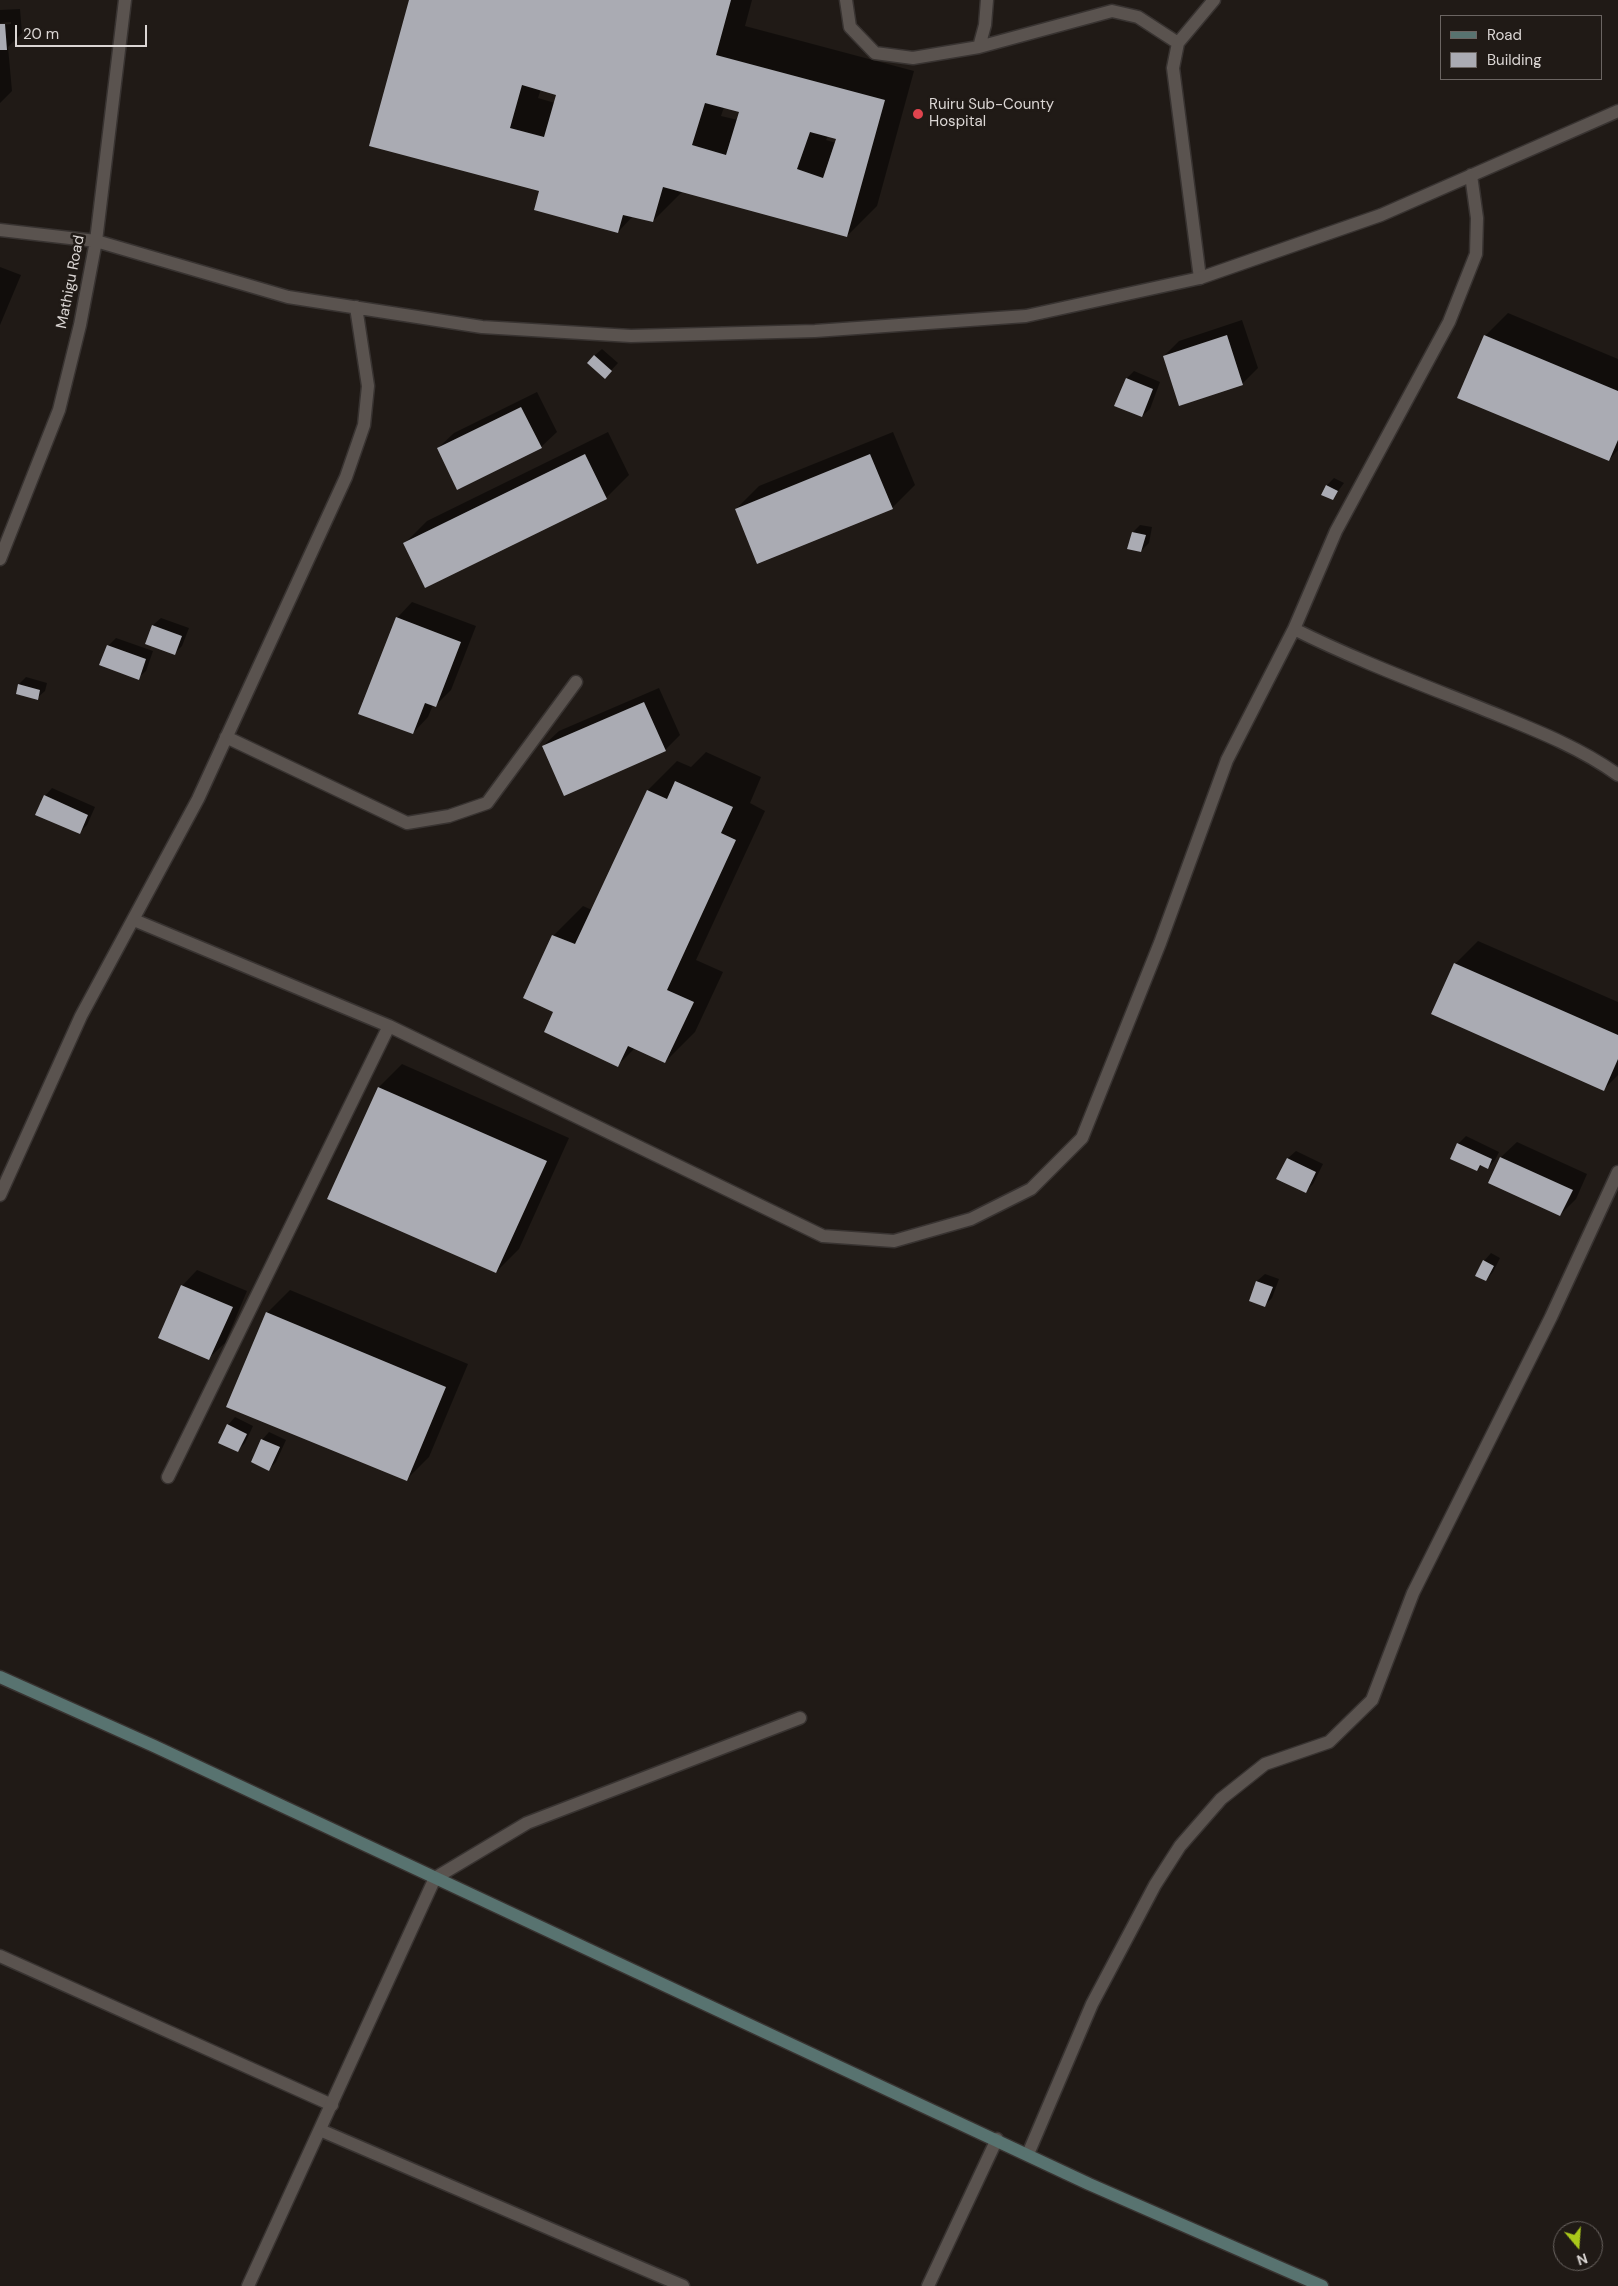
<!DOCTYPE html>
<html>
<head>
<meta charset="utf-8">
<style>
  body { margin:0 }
  #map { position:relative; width:1618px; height:2286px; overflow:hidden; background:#201a16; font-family:"DM Sans",sans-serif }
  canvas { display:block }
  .legend { position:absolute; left:1440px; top:15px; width:162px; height:65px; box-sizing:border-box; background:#201a16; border:1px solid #6b6562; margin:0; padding:6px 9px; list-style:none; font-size:15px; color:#dbd6d4 }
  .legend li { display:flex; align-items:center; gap:10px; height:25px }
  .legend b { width:25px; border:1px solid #6b6562 }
  .north { position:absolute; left:1553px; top:2221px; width:50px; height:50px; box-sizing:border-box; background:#201a16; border:1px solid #6b6562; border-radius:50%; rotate:162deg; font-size:14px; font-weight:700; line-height:20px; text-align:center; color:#dbd6d4 }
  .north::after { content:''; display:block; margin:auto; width:18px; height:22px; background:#a9c71a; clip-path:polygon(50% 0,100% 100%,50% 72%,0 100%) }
  .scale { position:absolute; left:15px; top:25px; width:132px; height:22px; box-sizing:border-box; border:2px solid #dbd6d4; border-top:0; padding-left:6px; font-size:15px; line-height:18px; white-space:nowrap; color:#dbd6d4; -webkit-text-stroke:4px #201a16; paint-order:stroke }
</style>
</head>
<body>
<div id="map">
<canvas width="1618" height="2286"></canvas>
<ul class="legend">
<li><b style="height:6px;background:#587370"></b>Road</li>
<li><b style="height:14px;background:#aaabb3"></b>Building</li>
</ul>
<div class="north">N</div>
<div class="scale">20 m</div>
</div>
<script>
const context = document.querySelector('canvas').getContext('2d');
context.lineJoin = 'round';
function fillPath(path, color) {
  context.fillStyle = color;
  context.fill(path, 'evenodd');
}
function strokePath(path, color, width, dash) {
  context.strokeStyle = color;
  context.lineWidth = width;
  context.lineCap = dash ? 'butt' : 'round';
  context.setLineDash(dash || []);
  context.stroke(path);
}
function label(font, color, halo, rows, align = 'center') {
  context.font = font + ' "DM Sans",sans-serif';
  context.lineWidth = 5;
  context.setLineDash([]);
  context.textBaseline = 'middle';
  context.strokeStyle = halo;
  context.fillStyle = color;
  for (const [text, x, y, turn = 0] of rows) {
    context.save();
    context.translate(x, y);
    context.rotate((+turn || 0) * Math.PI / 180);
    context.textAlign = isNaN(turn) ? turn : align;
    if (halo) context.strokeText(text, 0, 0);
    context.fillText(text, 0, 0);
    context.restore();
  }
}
const shadow = new Path2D(`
  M 410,0 L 752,0 L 745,26 L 914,71 L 877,206 L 847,236 L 683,191 L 653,221 L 633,216 L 618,232 L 540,190 ZM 541,89 L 558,94 L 555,103 L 538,98 ZM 724,107 L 740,112 L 738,120 L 721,116 ZM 828,136 L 837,138 L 836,143 L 826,140 Z
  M 20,9 L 22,33 L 8,47 L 12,91 L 0,103 L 0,25 L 11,24 L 11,22 L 0,23 L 0,10 Z
  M 0,267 L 21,275 L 0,325 Z
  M 1508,313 L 1618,359 L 1618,450 L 1609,460 L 1485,336 Z
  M 1242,320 L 1258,368 L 1242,384 L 1164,356 L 1179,341 Z
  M 602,349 L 618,363 L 605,377 L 594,356 Z
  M 1134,371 L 1160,382 L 1150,409 L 1142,416 L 1127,378 Z
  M 537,392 L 557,432 L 541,447 L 438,448 L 454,433 Z
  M 608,432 L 629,475 L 606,498 L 404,544 L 427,521 Z
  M 893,432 L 915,485 L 892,508 L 736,509 L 759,486 Z
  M 1334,478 L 1344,483 L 1333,498 L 1323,494 L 1327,485 Z
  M 1140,525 L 1152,527 L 1149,543 L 1141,551 L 1133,532 Z
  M 412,602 L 476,626 L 451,690 L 435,706 L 433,705 L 428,717 L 413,733 L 397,618 Z
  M 161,618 L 189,628 L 182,646 L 174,654 L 146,643 L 153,625 Z
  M 116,638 L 153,651 L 146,671 L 138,678 L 108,646 Z
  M 26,677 L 47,683 L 45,691 L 37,698 L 19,684 Z
  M 659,688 L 680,735 L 665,750 L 543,746 L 559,731 Z
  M 706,752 L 761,777 L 750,803 L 765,811 L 696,960 L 723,972 L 695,1032 L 665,1062 L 635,1048 L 618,1065 L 554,1012 L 553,936 L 583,906 L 592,910 L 648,790 L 677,761 L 691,767 Z
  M 52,788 L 95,807 L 87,825 L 79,833 L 45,796 Z
  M 1478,941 L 1618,1002 L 1618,1075 L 1604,1089 L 1455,964 Z
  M 402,1064 L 569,1138 L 519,1249 L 496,1272 L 329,1199 L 379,1087 Z
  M 1466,1136 L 1499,1152 L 1495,1160 L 1488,1168 L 1482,1165 L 1477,1170 L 1458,1144 Z
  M 1517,1142 L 1587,1174 L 1576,1199 L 1560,1215 L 1490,1182 L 1501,1157 Z
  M 1296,1151 L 1323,1164 L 1313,1184 L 1305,1192 L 1278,1178 L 1288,1158 Z
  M 1491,1253 L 1500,1258 L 1493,1272 L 1486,1280 L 1484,1261 Z
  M 197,1270 L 247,1291 L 225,1343 L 209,1358 L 182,1286 Z
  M 1265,1274 L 1279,1279 L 1272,1298 L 1265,1305 L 1250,1300 L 1257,1281 Z
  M 290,1290 L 468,1364 L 429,1457 L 406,1480 L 267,1313 Z
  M 235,1417 L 253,1426 L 245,1443 L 238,1450 L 228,1425 Z
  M 269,1432 L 286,1440 L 276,1462 L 269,1469 L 262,1440 Z`);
const building = new Path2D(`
  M 409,0 L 731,0 L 716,55 L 885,100 L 847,237 L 663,187 L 653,222 L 623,215 L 618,233 L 534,210 L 539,191 L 369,146 ZM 522,85 L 556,95 L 544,137 L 510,128 ZM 705,103 L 739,112 L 726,155 L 692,145 ZM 810,132 L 836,139 L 823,178 L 797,169 Z
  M 0,24 L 5,24 L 7,50 L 0,50 Z
  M 1227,335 L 1243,385 L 1179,406 L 1163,356 Z
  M 1484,335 L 1618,391 L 1618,440 L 1609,461 L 1457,398 Z
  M 594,355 L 612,371 L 605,379 L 587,363 Z
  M 1126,378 L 1153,389 L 1142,417 L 1114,406 Z
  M 521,407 L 542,448 L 457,490 L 437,448 Z
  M 585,454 L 607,499 L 425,588 L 403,543 Z
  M 870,454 L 893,509 L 757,564 L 735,509 Z
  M 1326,485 L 1338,491 L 1333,500 L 1321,495 Z
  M 1132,532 L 1146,535 L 1141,552 L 1127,549 Z
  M 396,617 L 461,642 L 436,707 L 425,703 L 413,734 L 358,714 Z
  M 152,625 L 182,636 L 175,655 L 145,644 Z
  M 107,645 L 146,659 L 139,680 L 99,665 Z
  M 18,684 L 40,690 L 38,700 L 16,694 Z
  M 644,702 L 666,751 L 564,796 L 542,746 Z
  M 675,781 L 733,807 L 721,833 L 736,840 L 667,990 L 694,1002 L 665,1063 L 628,1046 L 618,1067 L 544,1032 L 553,1012 L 523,998 L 552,935 L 575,944 L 647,790 L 667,799 Z
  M 44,795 L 88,815 L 80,834 L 35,815 Z
  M 1454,963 L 1618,1035 L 1618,1059 L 1604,1091 L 1431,1014 Z
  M 378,1087 L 547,1161 L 496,1273 L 327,1199 Z
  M 1457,1143 L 1492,1159 L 1488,1169 L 1480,1165 L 1477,1171 L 1450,1159 Z
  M 1500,1157 L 1573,1190 L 1560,1216 L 1488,1183 Z
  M 1287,1158 L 1316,1172 L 1306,1193 L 1276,1179 Z
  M 1483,1260 L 1494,1266 L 1486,1281 L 1475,1276 Z
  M 1256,1281 L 1273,1287 L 1265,1307 L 1249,1301 Z
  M 181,1285 L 233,1307 L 209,1360 L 158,1338 Z
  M 266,1312 L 446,1387 L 407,1481 L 226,1407 Z
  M 227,1424 L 247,1434 L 238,1452 L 218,1443 Z
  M 261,1439 L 280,1447 L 269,1471 L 251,1462 Z`);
const lane = new Path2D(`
  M 846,0 L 850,27 L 875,53 L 913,58 L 979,47 L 1112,11 L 1138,17 L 1178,43
  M 979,47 L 985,25 L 987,0
  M 1200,278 L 1173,68 L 1178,43 L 1214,0
  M 435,1878 L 527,1823 L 800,1718
  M 0,1956 L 332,2105`);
const street = new Path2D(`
  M 1471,175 L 1477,218 L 1476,254 L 1449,322 L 1336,531 L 1294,629 C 1358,661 1426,686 1493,713 C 1535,730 1581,748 1618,775
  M 0,230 L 96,241 L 288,297 L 482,327 L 631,336 L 815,331 L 1026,316 L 1200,278 L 1381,215 L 1618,111
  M 0,559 L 59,410 L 80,325 L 96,241 L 125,0
  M 226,737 L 407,823 L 449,816 L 487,803 L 576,682
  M 134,920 L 389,1026 L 168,1477
  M 389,1026 L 823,1236 L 894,1241 L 971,1219 L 1031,1189 L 1082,1138 L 1160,943 L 1227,760 L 1294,629
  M 0,1195 L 81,1016 L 198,799 L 346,477 L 364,425 L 368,386 L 356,307
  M 320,2130 L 683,2286
  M 1028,2154 L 1092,2004 L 1155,1885 L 1180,1846 L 1221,1799 L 1265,1764 L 1329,1742 L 1372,1700 L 1413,1593 L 1551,1317 L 1618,1172
  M 248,2286 L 435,1878
  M 928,2286 L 997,2139`);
const secondary = new Path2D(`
  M 0,1677 L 154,1746 L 1089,2184 L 1322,2286`);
const markers = [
  [918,114,6,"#e0444e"]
];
const poiNames = [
  ["Ruiru Sub-County",929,105],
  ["Hospital",929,122]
];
const streetNames = [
  ["Mathigu Road",71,282,-79]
];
fillPath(shadow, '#0007');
fillPath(building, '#aaabb3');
strokePath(lane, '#383331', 15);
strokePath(street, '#383331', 15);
strokePath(secondary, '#383331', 15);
strokePath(lane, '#5a534f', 12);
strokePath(street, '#5a534f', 12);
strokePath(secondary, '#587370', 12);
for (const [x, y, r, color] of markers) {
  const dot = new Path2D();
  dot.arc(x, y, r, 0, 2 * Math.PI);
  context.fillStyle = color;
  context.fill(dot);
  strokePath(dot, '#201a16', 2);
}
label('15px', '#dbd6d4', '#201a16', poiNames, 'left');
label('15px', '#dbd6d4', '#201a16', streetNames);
</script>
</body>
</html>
